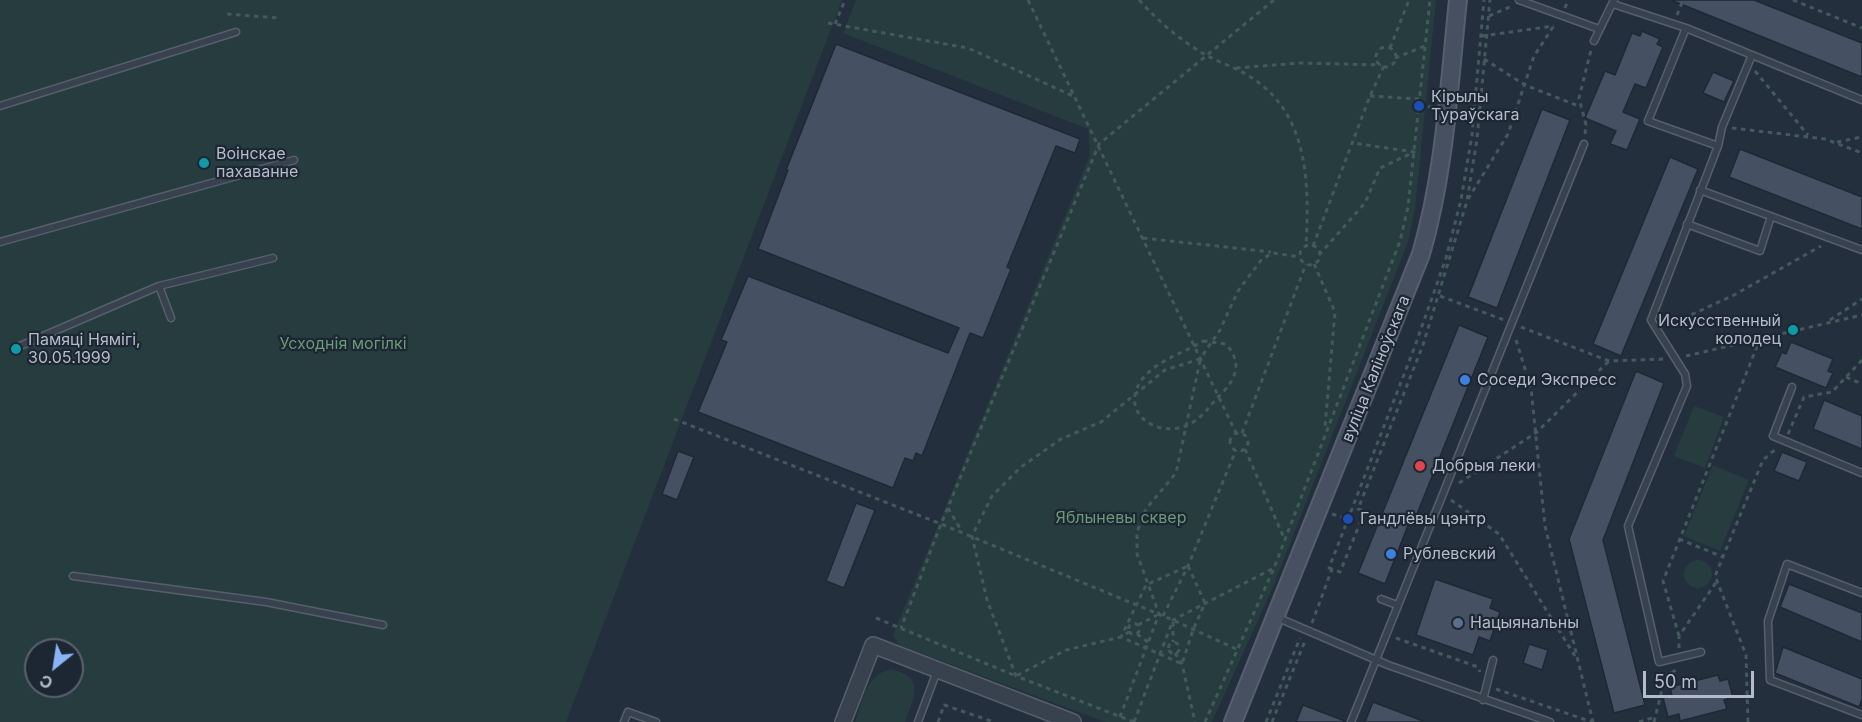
<!DOCTYPE html>
<html>
<head>
<meta charset="utf-8">
<style>
  body { margin:0 }
  #map { position:relative; width:1862px; height:722px; overflow:hidden; background:#242f3e; font-family:Inter,sans-serif }
  canvas { display:block }
  .north { position:absolute; left:24px; top:638px; width:60px; height:60px; box-sizing:border-box; background:#1d2633; border:2px solid #59626f; border-radius:50%; rotate:210deg; font-size:16px; font-weight:700; line-height:24px; text-align:center; color:#b4bcc9 }
  .north::after { content:''; display:block; margin:auto; width:21px; height:27px; background:#8ab4f8; clip-path:polygon(50% 0,100% 100%,50% 72%,0 100%) }
  .scale { position:absolute; left:1643px; top:671px; width:111px; height:27px; box-sizing:border-box; border:3px solid #b4bcc9; border-top:0; padding-left:8px; font-size:18px; line-height:21px; white-space:nowrap; color:#b4bcc9; -webkit-text-stroke:4px #1d2633; paint-order:stroke }
</style>
</head>
<body>
<div id="map">
<canvas width="1862" height="722"></canvas>
<div class="north">С</div>
<div class="scale">50 m</div>
</div>
<script>
const context = document.querySelector('canvas').getContext('2d');
context.lineJoin = 'round';
function fillPath(path, color) {
  context.fillStyle = color;
  context.fill(path, 'evenodd');
}
function strokePath(path, color, width, dash) {
  context.strokeStyle = color;
  context.lineWidth = width;
  context.lineCap = dash ? 'butt' : 'round';
  context.setLineDash(dash || []);
  context.stroke(path);
}
function label(font, color, halo, rows, align = 'center') {
  context.font = font + ' Inter,sans-serif';
  context.lineWidth = 4.5;
  context.setLineDash([]);
  context.textBaseline = 'middle';
  context.strokeStyle = halo;
  context.fillStyle = color;
  for (const [text, x, y, turn = 0] of rows) {
    context.save();
    context.translate(x, y);
    context.rotate((+turn || 0) * Math.PI / 180);
    context.textAlign = isNaN(turn) ? turn : align;
    if (halo) context.strokeText(text, 0, 0);
    context.fillText(text, 0, 0);
    context.restore();
  }
}
const green = new Path2D(`
  M 0,0 L 842,0 L 566,722 L 0,722 ZM 36,650 L 72,650 L 72,686 L 36,686 Z
  M 856,0 L 1436,0 L 1415,209 L 1408,242 L 1273,587 L 1212,722 L 1105,722 L 899,645 L 893,635 L 1090,155 L 1088,129 L 843,33 Z
  M 1694,406 L 1724,417 L 1705,468 L 1674,456 Z
  M 1713,465 L 1749,480 L 1720,551 L 1684,536 Z
  M1684 574a14 14 0 1 1 28 0a14 14 0 1 1-28 0Z
  M 891,669 C 926,677 914,697 905,722 L 855,722 C 863,701 866,674 891,669 Z`);
const building = new Path2D(`
  M 1671,0 L 1754,0 L 1862,43 L 1862,77 Z
  M 1642,31 L 1660,39 L 1657,44 L 1663,47 L 1646,88 L 1635,84 L 1623,112 L 1640,119 L 1627,150 L 1610,144 L 1616,131 L 1585,118 L 1605,71 L 1615,75 L 1632,33 L 1640,36 Z
  M 836,44 L 1080,139 L 1075,153 L 1056,146 L 1007,267 L 1011,269 L 983,338 L 970,333 L 922,456 L 916,453 L 913,461 L 905,458 L 893,488 L 698,412 L 727,342 L 721,340 L 748,276 L 948,353 L 959,328 L 758,249 L 788,170 L 786,170 Z
  M 1713,72 L 1734,81 L 1724,102 L 1703,93 Z
  M 1542,109 L 1570,120 L 1497,308 L 1468,297 Z
  M 1740,149 L 1862,197 L 1862,229 L 1729,177 Z
  M 1670,157 L 1698,169 L 1621,356 L 1593,344 Z
  M 1459,325 L 1488,337 L 1413,524 L 1409,523 L 1385,584 L 1358,573 Z
  M 1791,342 L 1833,359 L 1828,371 L 1833,373 L 1826,388 L 1775,367 L 1782,352 L 1786,354 Z
  M 1636,371 L 1664,383 L 1603,540 L 1645,705 L 1614,713 L 1569,539 Z
  M 1824,400 L 1862,416 L 1862,449 L 1813,429 Z
  M 678,451 L 694,457 L 677,500 L 662,494 Z
  M 1782,452 L 1807,462 L 1799,481 L 1774,471 Z
  M 856,503 L 875,510 L 844,588 L 826,581 Z
  M 1435,579 L 1493,599 L 1490,608 L 1500,612 L 1490,641 L 1479,637 L 1473,655 L 1416,635 Z
  M 1789,584 L 1862,613 L 1862,642 L 1780,607 Z
  M 1529,644 L 1548,650 L 1542,670 L 1523,663 Z
  M 1783,647 L 1862,679 L 1862,699 L 1859,707 L 1775,673 Z
  M 1718,675 L 1720,681 L 1728,679 L 1733,697 L 1724,700 L 1727,709 L 1680,721 L 1679,714 L 1668,717 L 1663,698 L 1672,696 L 1670,687 Z
  M 1373,702 L 1423,721 L 1423,722 L 1365,722 Z
  M 1303,705 L 1345,721 L 1345,722 L 1296,722 Z`);
const path = new Path2D(`
  M 1028,0 L 1236,433
  M 1139,0 C 1159,22 1181,41 1206,55 C 1222,64 1240,69 1255,80 C 1310,118 1309,188 1306,246
  M 1793,0 L 1862,28
  M 1565,8 L 1568,0
  M 227,14 L 279,18
  M 1677,15 L 1683,0
  M 1489,16 L 1512,6
  M 828,23 L 968,48 L 1073,96
  M 835,24 L 845,0
  M 1482,36 L 1554,26
  M1376 57a10 10 0 1 1 20 0a10 10 0 1 1-20 0Z
  M 1390,48 L 1409,0
  M 1395,58 L 1425,46
  M 1484,59 L 1525,85 L 1581,107
  M 1236,68 L 1300,63 L 1381,65
  M 1755,71 L 1808,135
  M 1370,96 L 1419,99
  M 1419,106 L 1432,107
  M 1732,128 L 1825,139 L 1862,153
  M 1585,134 L 1586,125 L 1579,98 L 1591,50
  M 1837,142 L 1862,137
  M 1468,199 L 1508,134 L 1534,56 L 1553,27
  M 1143,238 L 1271,252
  M1300 255a10 10 0 1 1 20 0a10 10 0 1 1-20 0Z
  M 1313,246 L 1370,96 L 1384,66
  M 1319,255 L 1365,203 L 1380,168 L 1414,152 L 1353,143
  M 1314,264 L 1335,312 L 1325,427
  M 1440,296 L 1504,320
  M 1830,320 L 1862,299
  M 1667,326 L 1734,295 L 1821,246
  M 1521,327 L 1609,361 L 1664,359
  M 1516,340 L 1531,388 L 1545,526 L 1593,722
  M 1203,341 L 1226,344 C 1241,361 1238,376 1223,392 C 1211,403 1205,416 1190,424 C 1156,441 1116,410 1144,377 C 1160,359 1184,353 1203,341 Z
  M 1686,356 L 1862,315
  M 1846,377 L 1862,384
  M 674,419 L 941,524 L 901,628
  M1230 442a9 9 0 1 1 18 0a9 9 0 1 1-18 0Z
  M 1242,433 L 1306,264
  M 1788,434 L 1804,397 L 1832,392 L 1862,360
  M 1245,449 L 1284,538
  M 1459,483 L 1537,432 L 1609,361
  M 1451,500 L 1499,534 L 1578,661
  M 948,508 L 961,530
  M 1332,514 L 1348,519
  M 1679,539 L 1723,557
  M 1188,566 L 1205,603 L 1193,630 L 1182,664 L 1121,637 L 1146,585 Z
  M 1332,569 L 1329,568 L 1415,346 L 1446,258 L 1461,200 L 1472,135 L 1484,0
  M 1163,616 L 1188,566 L 1236,450
  M 876,618 L 1016,676 L 1066,650 L 1121,637 L 1129,632
  M 1173,622 L 1173,642
  M 1312,623 L 1332,569 L 1340,572 L 1365,511 L 1358,509 L 1423,345 L 1467,201 L 1477,139 L 1490,0
  M1128.5 629a5.5 5.5 0 1 1 11 0a5.5 5.5 0 1 1-11 0Z
  M 1138,625 L 1157,615
  M 1137,634 L 1148,642
  M 1679,636 L 1663,581 L 1760,339
  M 1396,638 L 1478,667 L 1480,672
  M1168.5 648a5.5 5.5 0 1 1 11 0a5.5 5.5 0 1 1-11 0Z
  M 1679,648 L 1679,636 L 1717,581
  M 1236,649 L 1173,620 L 941,524 L 1099,144 L 1274,0
  M 1175,653 L 1182,664 L 1195,722
  M 1496,689 L 1592,722
  M 1120,717 L 1159,614 L 1137,554 L 1137,532 L 1146,509 L 1176,473 L 1200,361
  M 938,722 L 944,705 L 994,722
  M 1134,722 L 1173,620 L 1274,568 L 1400,241 L 1408,207 L 1430,0
  M 1134,722 L 1016,676 L 987,600 L 972,536 L 992,496 L 1021,467 L 1061,439 L 1101,422 L 1165,370 L 1200,359 L 1220,330 L 1238,291 L 1262,259 L 1273,253 L 1300,257
  M 1205,722 L 1274,568
  M 1266,722 L 1300,638
  M 1272,722 L 1305,641
  M 1639,722 L 1655,717
  M 1654,722 L 1665,678 L 1677,669
  M 1748,722 L 1746,655 L 1715,576 L 1763,460 L 1777,448`);
const service = new Path2D(`
  M 1519,0 L 1599,29
  M 1613,4 L 1686,28 L 1862,100
  M 1686,28 L 1648,121 L 1718,146
  M 1594,41 L 1614,0
  M 0,106 L 236,32
  M 1700,190 L 1862,250
  M 1687,224 L 1760,251 L 1771,216
  M 0,242 L 294,160
  M 159,286 L 171,318
  M 20,346 L 159,286 L 273,258
  M 1792,387 L 1773,436 L 1862,473
  M 73,576 L 266,602 L 383,625
  M 1862,593 L 1787,564 L 1768,621 L 1770,680 L 1862,715
  M 1381,599 L 1397,605
  M 1276,617 L 1388,665 L 1550,722
  M 1701,652 L 1659,662 L 1628,526 L 1687,386 L 1685,374 L 1651,320 L 1718,146 L 1722,127 L 1752,55
  M 1483,700 L 1493,660
  M 624,722 L 628,712 L 656,722
  M 918,722 L 937,671
  M 1351,722 L 1584,144`);
const tertiary = new Path2D(`
  M 843,722 L 873,645 L 1073,722`);
const secondary = new Path2D(`
  M 1233,722 L 1421,254 C 1445,172 1449,85 1458,0`);
const markers = [
  [1419,106,6,"#1a4fb4"],
  [204,163,6,"#0f9aa8"],
  [1793,330,6,"#0f9aa8"],
  [16,349,6,"#0f9aa8"],
  [1465,380,6,"#3f7fe0"],
  [1420,466,6,"#e0444e"],
  [1348,519,6,"#1a4fb4"],
  [1391,554,6,"#3f7fe0"],
  [1458,623,6,"#5c6f8a"]
];
const poiNames = [
  ["Кірылы",1431,97],
  ["Тураўскага",1431,115],
  ["Воінскае",216,154],
  ["пахаванне",216,172],
  ["Искусственный",1781,321,"right"],
  ["колодец",1781,339,"right"],
  ["Памяці Нямігі,",28,340],
  ["30.05.1999",28,358],
  ["Соседи Экспресс",1477,380],
  ["Добрыя леки",1432,466],
  ["Гандлёвы цэнтр",1360,519],
  ["Рублевский",1403,554],
  ["Нацыянальны",1470,623]
];
const parkNames = [
  ["Усходнія могілкі",343,344],
  ["Яблыневы сквер",1121,518]
];
const streetNames = [
  ["вуліца Каліноўскага",1376,369,-68]
];
fillPath(green, '#263c3f');
fillPath(building, '#455162');
strokePath(building, '#1f2835', 1.5);
strokePath(service, '#565f6c', 9);
strokePath(tertiary, '#565f6c', 18);
strokePath(secondary, '#565f6c', 20);
strokePath(path, '#44595c', 3, [4.5, 4.5]);
strokePath(service, '#38414e', 6);
strokePath(tertiary, '#38414e', 15);
strokePath(secondary, '#465061', 16);
for (const [x, y, r, color] of markers) {
  const dot = new Path2D();
  dot.arc(x, y, r, 0, 2 * Math.PI);
  context.fillStyle = color;
  context.fill(dot);
  strokePath(dot, '#1d2633', 2);
}
label('16px', '#b4bcc9', '#1d2633', poiNames, 'left');
label('16px', '#6b9a76', '#1d2633', parkNames);
label('16px', '#b4bcc9', '#1d2633', streetNames);
</script>
</body>
</html>
